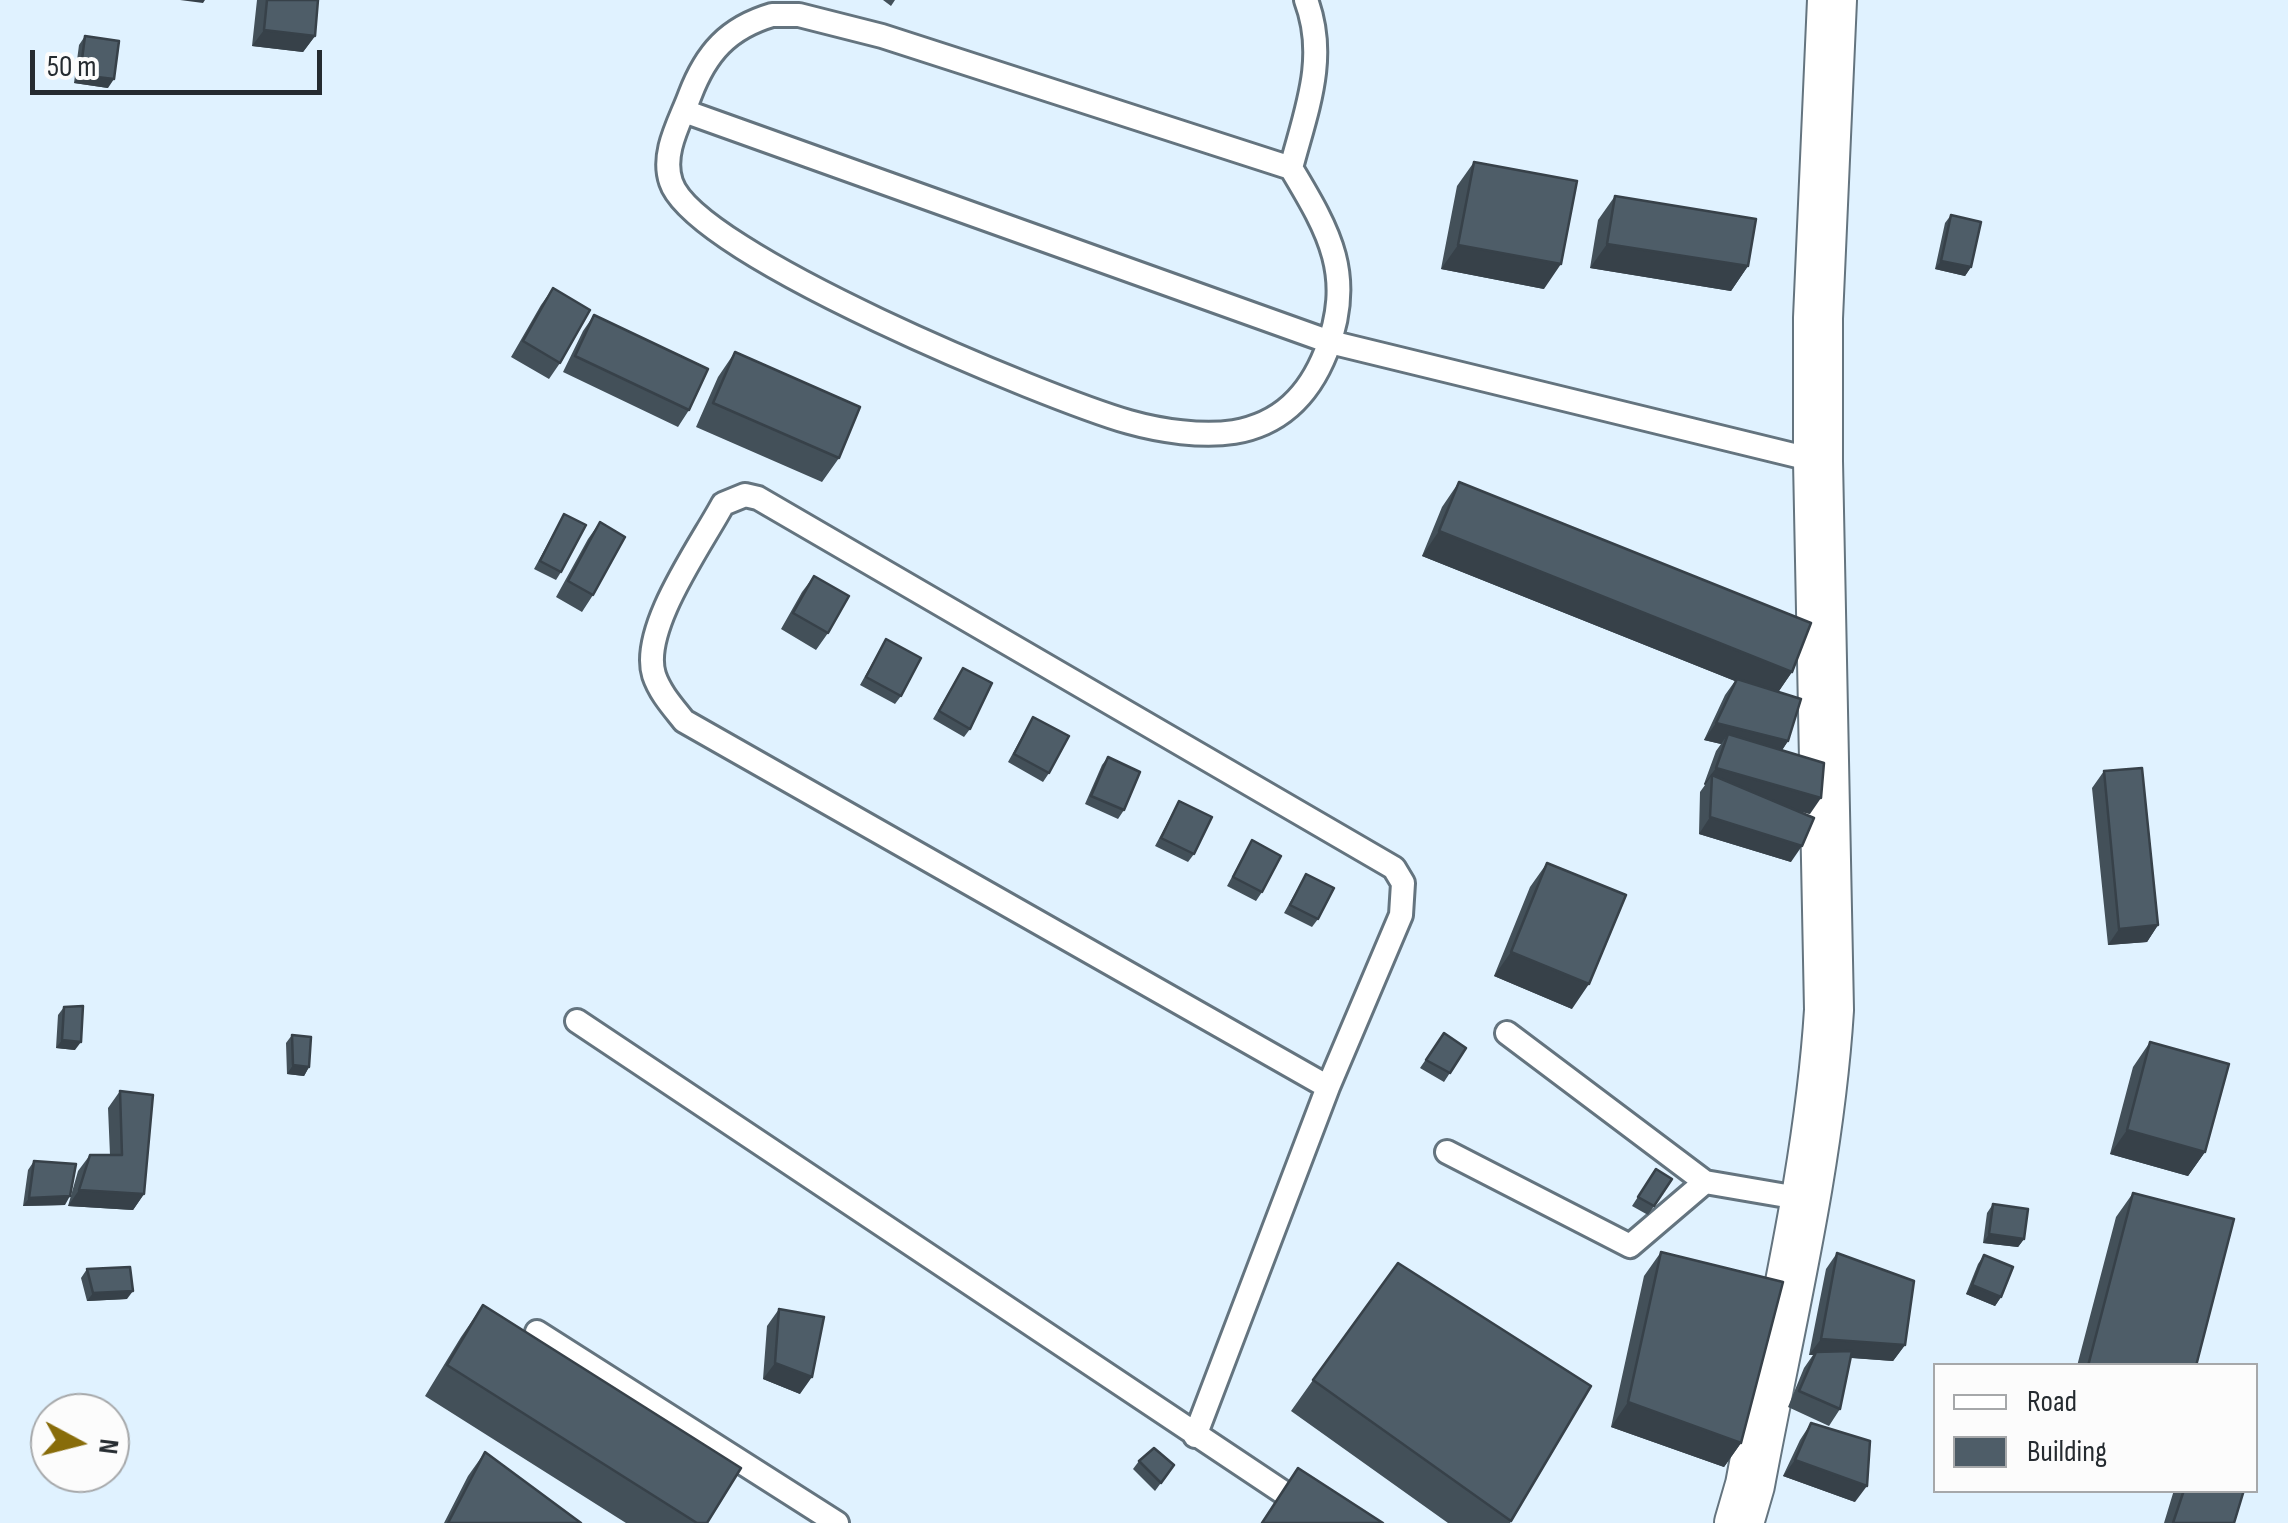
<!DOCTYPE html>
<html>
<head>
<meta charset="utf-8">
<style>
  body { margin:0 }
  #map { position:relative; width:2288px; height:1523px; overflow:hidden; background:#e0f2ff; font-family:"Sofia Sans Condensed",sans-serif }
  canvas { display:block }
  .legend { position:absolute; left:1933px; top:1363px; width:325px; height:130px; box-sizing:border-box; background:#fcfcfc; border:2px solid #a6a8aa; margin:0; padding:12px 18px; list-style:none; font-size:30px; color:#252b30 }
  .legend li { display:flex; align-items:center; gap:20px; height:50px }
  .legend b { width:50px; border:2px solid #a6a8aa }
  .north { position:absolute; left:30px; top:1393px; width:100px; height:100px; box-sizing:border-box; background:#fcfcfc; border:2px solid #a6a8aa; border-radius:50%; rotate:97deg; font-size:28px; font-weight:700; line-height:40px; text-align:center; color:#252b30 }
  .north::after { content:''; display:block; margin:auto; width:35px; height:45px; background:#886c0a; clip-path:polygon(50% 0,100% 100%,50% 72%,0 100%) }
  .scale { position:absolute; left:30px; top:50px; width:292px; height:45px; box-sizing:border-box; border:5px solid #252b30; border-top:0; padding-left:12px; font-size:30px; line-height:35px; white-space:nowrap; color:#252b30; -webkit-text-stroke:8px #fcfcfc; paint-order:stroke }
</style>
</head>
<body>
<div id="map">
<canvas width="2288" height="1523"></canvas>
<ul class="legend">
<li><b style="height:12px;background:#fff"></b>Road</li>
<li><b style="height:28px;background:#4e5d68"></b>Building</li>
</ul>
<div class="north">N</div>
<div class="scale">50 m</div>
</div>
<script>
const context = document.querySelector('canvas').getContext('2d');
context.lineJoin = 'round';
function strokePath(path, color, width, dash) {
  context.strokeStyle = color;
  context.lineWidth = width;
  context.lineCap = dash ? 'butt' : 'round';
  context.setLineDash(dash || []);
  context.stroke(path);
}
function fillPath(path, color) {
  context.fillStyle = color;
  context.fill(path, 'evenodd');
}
const service = new Path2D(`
  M 772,15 L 799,15 L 882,36 L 1291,168 C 1330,233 1355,276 1326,352 C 1309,395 1281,424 1234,432 C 1202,437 1161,431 1129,422 C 1049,399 694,254 671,182 C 661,153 680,122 690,95 C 706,53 728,28 772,15 Z
  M 684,111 L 1330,342 L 1818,461
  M 1291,168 C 1306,111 1328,58 1306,0
  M 577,1021 L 1329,1523
  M 1507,1033 L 1705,1182
  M 1447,1152 L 1630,1246 L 1705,1182 L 1804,1199
  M 537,1332 L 837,1523
  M 1195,1436 L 1328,1087 L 1401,915 L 1403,883 L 1394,868 L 758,498 L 745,495 L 723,504 C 701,545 640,629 654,675 C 660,693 673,707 684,721 L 1328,1087`);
const minor = new Path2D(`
  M 1739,1523 L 1750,1485 C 1779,1328 1819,1169 1829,1010 L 1818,461 L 1818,318 L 1832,0`);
const wall = new Path2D(`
  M 257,0 L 267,0 L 315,36 L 303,52 L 252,46 Z
  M 883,0 L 895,0 L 891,6 Z
  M 85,36 L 108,88 L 74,83 L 79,45 Z
  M 1474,162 L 1544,289 L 1441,269 L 1457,186 Z
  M 1615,196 L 1748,266 L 1731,291 L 1590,268 L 1598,220 Z
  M 1951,215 L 1971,267 L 1965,276 L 1935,269 L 1945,223 Z
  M 553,288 L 560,363 L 549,379 L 511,357 L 541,305 Z
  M 594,315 L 689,410 L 678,427 L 563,372 L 583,331 Z
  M 735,352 L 839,458 L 822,482 L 696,427 L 718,377 Z
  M 1459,482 L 1792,672 L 1778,692 L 1788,741 L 1782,750 L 1810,814 L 1794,810 L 1791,862 L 1699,834 L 1700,792 L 1705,785 L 1704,784 L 1716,751 L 1721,744 L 1704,740 L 1725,695 L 1735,681 L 1422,556 L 1442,507 Z
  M 564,514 L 561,572 L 556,580 L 534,569 Z
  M 600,522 L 593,595 L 582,612 L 556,597 L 588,539 Z
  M 814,576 L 828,633 L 816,650 L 781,629 L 802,592 Z
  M 886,639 L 901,696 L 895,704 L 860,685 Z
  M 963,668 L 970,729 L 964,737 L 933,719 Z
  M 1033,717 L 1049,773 L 1043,782 L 1008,762 Z
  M 1108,757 L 1124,810 L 1118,819 L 1085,804 L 1102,765 Z
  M 2104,771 L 2158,925 L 2147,942 L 2108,945 L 2092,788 Z
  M 1179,801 L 1194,854 L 1188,862 L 1155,846 Z
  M 1252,840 L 1262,892 L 1256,901 L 1227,886 Z
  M 1547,863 L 1572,1009 L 1494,976 L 1530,887 Z
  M 1306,874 L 1318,919 L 1312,927 L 1284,913 Z
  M 64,1007 L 75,1050 L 56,1048 L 58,1015 Z
  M 1444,1033 L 1466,1048 L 1444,1082 L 1420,1068 Z
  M 292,1035 L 309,1067 L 304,1076 L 287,1074 L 286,1043 Z
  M 2150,1042 L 2205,1152 L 2188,1176 L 2110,1154 L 2133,1067 Z
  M 120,1091 L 144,1194 L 133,1210 L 68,1206 L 78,1171 L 90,1155 L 110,1155 L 108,1108 Z
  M 34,1161 L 65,1205 L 23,1206 L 28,1170 Z
  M 1656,1169 L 1672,1179 L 1648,1215 L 1632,1206 Z
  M 2133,1193 L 2196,1366 L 2077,1366 L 2116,1217 Z
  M 1993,1204 L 2024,1239 L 2018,1247 L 1983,1243 L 1987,1213 Z
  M 1661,1252 L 1741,1443 L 1724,1467 L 1611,1427 L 1644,1276 Z
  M 1837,1253 L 1905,1345 L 1893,1361 L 1851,1358 L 1840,1409 L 1829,1426 L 1788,1407 L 1804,1368 L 1813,1355 L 1809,1355 L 1826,1269 Z
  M 1984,1255 L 2001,1297 L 1995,1306 L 1966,1294 L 1978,1264 Z
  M 87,1269 L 127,1299 L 87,1301 L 81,1278 Z
  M 483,1305 L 707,1523 L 626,1523 L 425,1396 L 461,1337 Z
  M 779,1309 L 800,1394 L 763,1379 L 767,1326 Z
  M 1313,1380 L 1591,1386 L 1510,1523 L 1448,1523 L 1291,1411 Z
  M 1811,1423 L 1855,1502 L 1783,1476 L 1800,1440 Z
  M 485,1452 L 581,1523 L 444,1523 L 468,1476 Z
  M 1139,1461 L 1174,1465 L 1155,1491 L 1133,1469 Z
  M 2174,1490 L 2244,1490 L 2234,1523 L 2164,1523 Z`);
const shadedWall = new Path2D(`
  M 180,0 L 205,0 L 203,3 Z
  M 264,30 L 315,36 L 303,52 L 252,46 Z
  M 80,75 L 114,79 L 108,88 L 74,83 Z
  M 1607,244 L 1748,266 L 1731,291 L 1590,268 Z
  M 1458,245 L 1561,264 L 1544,289 L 1441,269 Z
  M 1941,261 L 1971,267 L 1965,276 L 1935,269 Z
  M 1439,531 L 1792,672 L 1775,697 L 1422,556 Z
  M 1716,723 L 1788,741 L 1777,758 L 1728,734 L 1721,744 L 1704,740 Z
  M 1716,768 L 1821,798 L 1810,814 L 1712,787 L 1712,775 L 1705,785 L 1704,784 Z
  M 1710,817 L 1802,846 L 1791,862 L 1699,834 Z
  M 2158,925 L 2147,942 L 2108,945 L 2119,929 Z
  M 1511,952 L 1589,984 L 1572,1009 L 1494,976 Z
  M 62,1040 L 81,1042 L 75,1050 L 56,1048 Z
  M 293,1065 L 309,1067 L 304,1076 L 287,1074 Z
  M 2127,1130 L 2205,1152 L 2188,1176 L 2110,1154 Z
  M 79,1190 L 144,1194 L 133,1210 L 68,1206 Z
  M 70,1196 L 65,1205 L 23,1206 L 29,1198 Z
  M 1989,1234 L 2024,1239 L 2018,1247 L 1983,1243 Z
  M 1972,1285 L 2001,1297 L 1995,1306 L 1966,1294 Z
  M 133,1291 L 127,1299 L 87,1301 L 93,1293 Z
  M 1821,1339 L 1905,1345 L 1893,1361 L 1814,1355 L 1816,1352 L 1813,1355 L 1809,1355 Z
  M 775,1363 L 812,1377 L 800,1394 L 763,1379 Z
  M 1628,1402 L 1741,1443 L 1724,1467 L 1611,1427 Z
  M 1795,1460 L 1867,1486 L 1855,1502 L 1783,1476 Z`);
const building = new Path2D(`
  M 267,0 L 318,0 L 315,36 L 264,30 Z
  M 85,36 L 119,41 L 114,79 L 80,75 Z
  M 1474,162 L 1577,181 L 1561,264 L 1458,245 Z
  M 1615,196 L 1756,219 L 1748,266 L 1607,244 Z
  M 1951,215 L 1981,222 L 1971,267 L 1941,261 Z
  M 553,288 L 590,310 L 560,363 L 523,341 Z
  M 594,315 L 708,369 L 689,410 L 575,356 Z
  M 735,352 L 860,407 L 839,458 L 713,403 Z
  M 1459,482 L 1811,623 L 1792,672 L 1439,531 Z
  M 564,514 L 586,525 L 561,572 L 540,561 Z
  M 600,522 L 625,537 L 593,595 L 568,581 Z
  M 814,576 L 849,596 L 828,633 L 793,613 Z
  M 886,639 L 921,658 L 901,696 L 866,677 Z
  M 963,668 L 992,683 L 970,729 L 939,711 Z
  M 1737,679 L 1801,699 L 1788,741 L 1716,723 Z
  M 1033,717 L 1069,736 L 1049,773 L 1014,754 Z
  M 1728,734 L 1824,763 L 1821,798 L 1716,768 Z
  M 1108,757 L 1140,772 L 1124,810 L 1091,796 Z
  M 2142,768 L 2158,925 L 2119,929 L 2104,771 Z
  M 1712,775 L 1814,818 L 1802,846 L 1710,817 Z
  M 1179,801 L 1212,817 L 1194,854 L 1161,838 Z
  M 1252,840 L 1281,856 L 1262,892 L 1233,877 Z
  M 1547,863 L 1626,895 L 1589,984 L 1511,952 Z
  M 1306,874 L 1334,888 L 1318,919 L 1290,905 Z
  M 83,1006 L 81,1042 L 62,1040 L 64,1007 Z
  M 1444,1033 L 1466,1048 L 1450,1073 L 1426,1060 Z
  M 292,1035 L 311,1037 L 309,1067 L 293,1065 Z
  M 2150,1042 L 2229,1064 L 2205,1152 L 2127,1130 Z
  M 120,1091 L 153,1095 L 144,1194 L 79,1190 L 90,1155 L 122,1155 Z
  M 34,1161 L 76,1164 L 70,1196 L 29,1198 Z
  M 1656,1169 L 1672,1179 L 1654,1206 L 1638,1197 Z
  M 2133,1193 L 2234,1219 L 2196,1366 L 2088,1366 Z
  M 1993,1204 L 2028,1209 L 2024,1239 L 1989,1234 Z
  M 1661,1252 L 1783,1282 L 1741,1443 L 1628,1402 Z
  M 1837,1253 L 1914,1281 L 1905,1345 L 1821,1339 Z
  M 1984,1255 L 2013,1267 L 2001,1297 L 1972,1285 Z
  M 1398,1263 L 1591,1386 L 1511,1521 L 1313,1380 Z
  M 130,1267 L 133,1291 L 93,1293 L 87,1269 Z
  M 483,1305 L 741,1468 L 707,1523 L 697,1523 L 447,1365 Z
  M 779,1309 L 824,1317 L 812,1377 L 775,1363 Z
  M 1852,1351 L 1840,1409 L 1799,1391 L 1816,1352 Z
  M 1811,1423 L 1870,1441 L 1867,1486 L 1795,1460 Z
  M 1154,1448 L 1174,1465 L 1161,1483 L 1139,1461 Z
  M 485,1452 L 581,1523 L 448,1523 Z
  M 1298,1468 L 1383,1523 L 1262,1523 Z
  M 2184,1490 L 2244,1490 L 2234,1523 L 2173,1523 Z`);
strokePath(service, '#64747f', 28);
strokePath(minor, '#64747f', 52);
strokePath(service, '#fff', 22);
strokePath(minor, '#fff', 48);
fillPath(wall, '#435059');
fillPath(shadedWall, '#374149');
fillPath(building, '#4e5d68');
strokePath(building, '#374149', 2.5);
</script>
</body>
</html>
